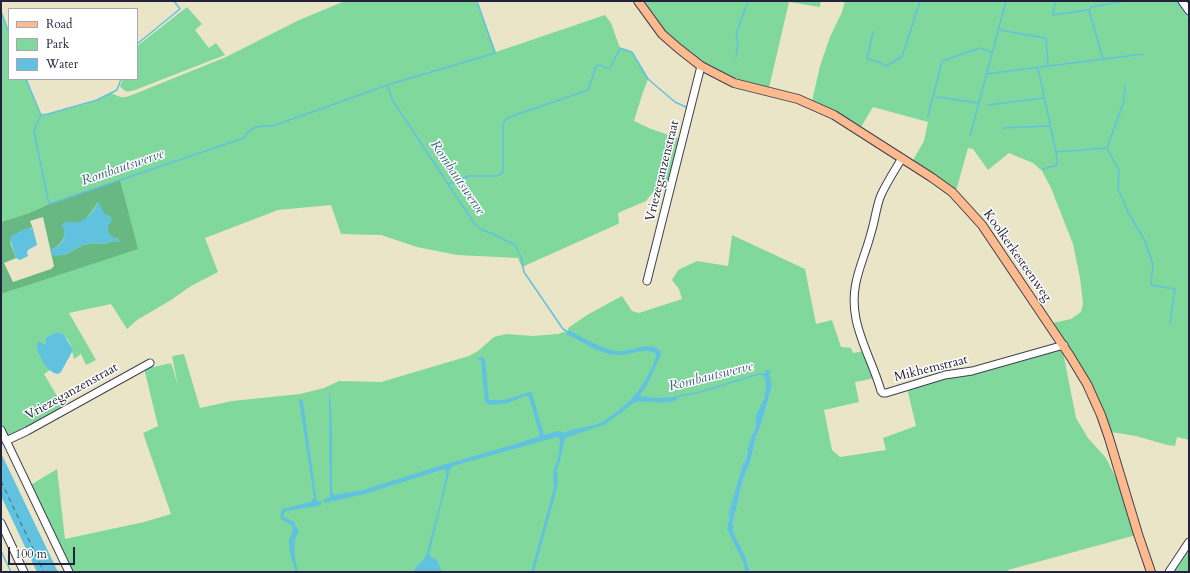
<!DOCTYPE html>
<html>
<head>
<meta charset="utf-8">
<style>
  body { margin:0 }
  #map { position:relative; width:1190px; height:573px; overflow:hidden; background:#ebe5c7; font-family:Cardo,serif }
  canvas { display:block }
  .frame { position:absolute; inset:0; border:2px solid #22223b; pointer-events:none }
  .legend { position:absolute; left:8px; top:8px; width:130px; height:72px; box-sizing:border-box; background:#fff; border:1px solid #a7a7b1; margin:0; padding:5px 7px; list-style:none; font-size:12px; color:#22223b }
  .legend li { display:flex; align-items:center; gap:8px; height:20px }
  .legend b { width:20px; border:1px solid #a7a7b1 }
  .scale { position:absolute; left:8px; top:547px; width:67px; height:18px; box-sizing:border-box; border:2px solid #22223b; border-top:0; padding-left:5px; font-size:12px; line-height:14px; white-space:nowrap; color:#22223b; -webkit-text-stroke:3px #fff; paint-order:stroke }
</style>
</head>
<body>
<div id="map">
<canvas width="1190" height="573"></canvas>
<div class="frame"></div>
<ul class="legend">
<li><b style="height:5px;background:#fcba8e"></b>Road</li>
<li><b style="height:11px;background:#80d89d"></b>Park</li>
<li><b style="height:11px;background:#61c2df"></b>Water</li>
</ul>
<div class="scale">100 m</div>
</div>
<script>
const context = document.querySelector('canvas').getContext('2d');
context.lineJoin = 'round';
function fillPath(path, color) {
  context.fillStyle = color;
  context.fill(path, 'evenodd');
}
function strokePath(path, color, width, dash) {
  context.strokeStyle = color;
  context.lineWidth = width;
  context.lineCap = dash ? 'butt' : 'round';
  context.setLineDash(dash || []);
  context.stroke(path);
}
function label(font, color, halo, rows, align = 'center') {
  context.font = font + ' Cardo,serif';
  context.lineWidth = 3;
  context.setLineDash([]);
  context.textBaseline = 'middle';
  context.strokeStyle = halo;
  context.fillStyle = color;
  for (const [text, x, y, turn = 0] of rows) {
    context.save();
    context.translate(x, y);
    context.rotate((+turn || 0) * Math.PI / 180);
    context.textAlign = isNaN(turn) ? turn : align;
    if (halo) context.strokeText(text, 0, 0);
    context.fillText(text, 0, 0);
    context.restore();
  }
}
const green = new Path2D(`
  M 345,1 L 477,1 L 496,52 L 605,15 L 611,23 L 620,48 L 632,52 L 648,79 L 642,95 L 634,121 L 651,129 L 681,139 L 670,185 L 664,189 L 654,191 L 646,201 L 620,212 L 618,214 L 619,223 L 618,224 L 522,267 L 518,258 L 457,255 L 417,247 L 381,235 L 341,234 L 331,205 L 278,210 L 205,238 L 218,272 L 191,286 L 171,300 L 137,320 L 127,329 L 111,304 L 69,313 L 96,360 L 86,365 L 81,354 L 74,359 C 71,346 71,338 57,332 L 46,337 L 46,345 L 44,344 L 36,345 L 41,358 L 50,370 L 44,374 L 57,396 L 62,411 L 9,437 L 7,436 L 1,428 L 1,294 L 138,248 L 49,204 L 29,213 L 1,222 L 1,11 L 9,33 L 9,79 L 26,79 L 41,115 L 48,114 L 86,104 L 97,100 L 111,93 C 123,99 124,98 137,93 L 226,57 L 299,20 Z
  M 642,1 L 821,1 L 820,7 L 789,2 L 769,88 C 732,79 706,69 678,43 C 673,39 668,35 664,30 C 656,21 649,11 642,1 Z
  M 845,1 L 1176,1 L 1189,19 L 1189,440 L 1177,437 L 1175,446 L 1167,445 L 1136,436 L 1111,432 L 1093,387 L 1074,355 L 1053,323 L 1071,319 L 1081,312 L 1083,303 L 1080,278 L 1073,244 L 1051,188 L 1042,171 L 1033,163 L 1009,153 L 988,170 L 973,149 L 968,148 L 956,191 L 933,173 L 913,160 L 924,141 L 928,122 L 873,107 L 861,127 L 836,112 L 812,101 L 820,66 L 830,37 L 842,12 Z
  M 187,7 L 202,24 L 195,30 L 209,48 L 216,43 L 225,55 L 135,90 C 128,92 125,93 120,86 L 123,79 L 137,79 L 137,46 Z
  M 732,235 L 805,269 L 816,324 L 832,320 L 841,347 L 851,348 L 853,353 L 865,351 L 876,378 L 855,382 L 859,402 L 824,410 L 832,450 L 840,457 L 886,450 L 883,438 L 916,426 L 907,388 L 1062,347 L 1076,418 L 1088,438 L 1106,458 L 1124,494 L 1136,535 L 1008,570 L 1009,572 L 750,572 L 746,558 L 740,545 L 737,540 L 733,530 L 733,523 L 743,480 L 750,463 L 756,438 L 763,419 L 772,386 L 764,374 L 766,379 L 767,391 L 761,406 L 757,415 L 756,425 L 742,471 L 729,518 L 728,529 L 744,562 L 746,572 L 70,572 L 29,486 L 57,469 L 65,539 L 144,522 L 171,514 L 143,433 L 158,426 L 144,368 L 152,364 L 154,367 L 171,363 L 174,372 L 178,387 L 172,356 L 184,354 L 200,408 L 232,401 L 300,394 L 324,388 L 339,381 L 381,382 L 469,356 L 478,351 L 494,337 L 506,334 L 533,336 L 558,334 L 564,332 L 569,333 L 568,328 L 587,315 L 622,296 L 632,311 L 639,313 L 682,299 L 679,289 L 672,280 L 678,270 L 697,261 L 728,266 Z
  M 1189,550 L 1189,572 L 1174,572 Z`);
const forest = new Path2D(`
  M 120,180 L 138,249 L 1,294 L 1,222 L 29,213 L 49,204 ZM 98,202 L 104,214 L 111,217 C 107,229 104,236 119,239 L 104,244 L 95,243 L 83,245 L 64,255 L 52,249 C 61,246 69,234 62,225 L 71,223 L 78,223 L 84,221 ZM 43,217 L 54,266 L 51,269 L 13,282 L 4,263 L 16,258 L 10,242 L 31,228 L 33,229 L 30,221 Z`);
const water = new Path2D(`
  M 99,202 L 104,214 L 108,215 L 112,220 L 107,228 C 109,239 115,236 122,242 L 116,242 L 113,241 L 104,244 L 95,243 L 83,245 L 64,255 L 54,256 L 51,253 L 52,249 C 62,246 69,234 61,225 L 66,221 C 83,227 91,215 99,202 Z
  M 27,228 L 33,229 L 37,245 L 28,250 L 27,252 L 28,256 L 20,260 L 16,258 L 10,239 L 11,236 Z
  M 569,330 C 581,337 604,350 617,351 C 632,352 650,339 661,352 L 661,355 L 647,385 L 641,393 L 640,396 L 656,398 L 674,397 L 676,397 L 677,400 C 665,405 648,401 635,402 L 606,424 L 565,438 L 562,453 L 557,470 L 558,482 L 556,492 L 534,572 L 531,572 L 554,488 L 553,473 L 559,454 L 560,439 L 557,437 L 453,466 L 450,469 L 429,554 L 431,557 L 437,560 L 442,572 L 412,572 L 424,559 L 426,556 L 440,504 L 446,475 L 446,471 L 445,469 L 361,495 L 324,503 L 323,500 L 330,497 L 329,393 L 330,393 L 332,430 L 332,490 L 333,494 L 334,495 L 363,490 L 436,467 L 512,445 L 540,436 L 529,397 L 527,396 L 525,396 L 508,403 L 489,405 L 485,402 L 481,360 L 477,359 L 477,358 L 482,357 L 485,359 L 489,400 L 504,400 L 530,392 L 532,393 L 544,435 L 558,431 L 564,433 C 575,427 590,428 602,422 C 609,419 628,403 633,397 C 641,389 656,364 656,354 C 646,346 630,356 619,355 C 599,355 583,341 566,334 Z
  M 57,332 L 64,335 L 73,350 L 61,372 L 58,374 C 46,372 39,356 36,345 L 39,341 L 46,345 L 46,337 Z
  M 766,370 L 772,371 L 769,373 L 772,386 L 763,419 L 756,438 L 750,463 L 743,480 L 733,523 L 733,530 L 737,540 L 740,545 L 746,558 L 750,572 L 746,572 L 744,562 L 728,529 L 729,518 L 742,471 L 756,425 L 757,415 L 761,406 L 767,391 L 766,380 L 764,374 Z
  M 300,399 L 302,400 L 303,402 L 317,502 L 320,501 L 322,504 L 318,506 L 286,511 L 283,515 L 284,517 L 293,521 L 299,531 C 298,533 297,535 296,537 C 293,544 295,565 299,572 L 296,572 C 293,563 289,552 289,543 C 289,536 293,534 293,527 L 288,523 L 281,519 C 280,515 280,512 283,509 L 310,502 L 312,501 L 314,497 L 299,400 Z
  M 1,453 L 58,572 L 37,572 L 1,496 Z`);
const stream = new Path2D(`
  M 1055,1 L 1053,15 L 1088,10
  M 1176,1 L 1189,17
  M 1,11 L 9,33
  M 999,29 L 1005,31 L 1046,38 L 1048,66
  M 873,32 L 867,59 L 879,62 L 886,66 L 902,57 L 920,1
  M 137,44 L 180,9 L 174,1
  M 736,57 L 738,42 L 736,34 L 748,1
  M 1103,59 L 1089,10 L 1091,7 L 1125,1
  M 1038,68 L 1056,152
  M 986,74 L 1143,54
  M 26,79 L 41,115 L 34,130 L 37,147 L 49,204 L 244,138 C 252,125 258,126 273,126 L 387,85 L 495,53 L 477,1
  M 387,85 L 393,101 L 474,223 L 482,230 L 493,234 L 515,245 L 521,257 L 524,272 L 563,329 L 568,332
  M 1125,86 L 1124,101 L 1107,148 L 1119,171 L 1118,189 L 1128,212 L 1145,241 L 1153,265 L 1151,285 L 1175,289 L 1170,324
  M 938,97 L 978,103
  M 988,105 L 1043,98
  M 41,115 L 48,114 L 97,100 L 117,90 L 121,79
  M 928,116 L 942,61 L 980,48 L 991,52
  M 1003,128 L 1050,126
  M 970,136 L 1006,1
  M 1043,169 L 1057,165 L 1056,152 L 1107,148
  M 448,184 L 469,176 L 497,176 L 501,174 L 503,171 L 503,124 L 507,118 L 588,90 L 596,67 L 598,65 C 602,65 606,69 610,68 L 620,48 L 632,52 L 648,79 L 675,102 L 688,108
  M 675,397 L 700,392 L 759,374 L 764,374 C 767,382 768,389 765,396
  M 756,423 L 757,415 L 764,400
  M 748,451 L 753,434
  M 729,515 L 744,463
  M 729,522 L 728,529 L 744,562 L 746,572
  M 1,551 L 11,572`);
const ferry = new Path2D(`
  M 1,481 L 44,572`);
const minor = new Path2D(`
  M 1182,1 L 1189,11
  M 902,158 C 895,170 887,182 881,195 C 876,207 875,221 871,233 C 863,264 849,284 856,319 C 861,344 874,366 881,391 L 883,393 L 886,393 L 945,375 L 972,371 L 1064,345
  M 647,281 L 701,66
  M 1,430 L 69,572
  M 6,441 L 27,431 L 150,363
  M 1,523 L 24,572
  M 1169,572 L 1189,542`);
const major = new Path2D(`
  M 638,1 L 662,34 L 678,48 L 701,66 L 734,83 L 798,99 L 834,115 L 931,177 L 952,192 L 982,225 L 1070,356 L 1087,384 L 1101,415 L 1109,438 L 1138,534 L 1151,572`);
const streetNames = [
  ["Vriezeganzenstraat",663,171,-76],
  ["Koolkerkesteenweg",1017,256,55],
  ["Mikhemstraat",931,369,-14],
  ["Vriezeganzenstraat",72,392,-29]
];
const waterNames = [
  ["Rombautswerve",123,168,-19],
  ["Rombautswerve",457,178,56],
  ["Rombautswerve",711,377,-14]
];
fillPath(green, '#80d89d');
fillPath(forest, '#68b884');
fillPath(water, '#61c2df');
strokePath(stream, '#61c2df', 1.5);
strokePath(ferry, '#3b627d', 1, [5, 4]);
strokePath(minor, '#403f50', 9);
strokePath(major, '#403f50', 10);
strokePath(minor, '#fff', 7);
strokePath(major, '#fcba8e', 8);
label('13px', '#22223b', '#fff', streetNames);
label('italic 14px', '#3b627d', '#fff', waterNames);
</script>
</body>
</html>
